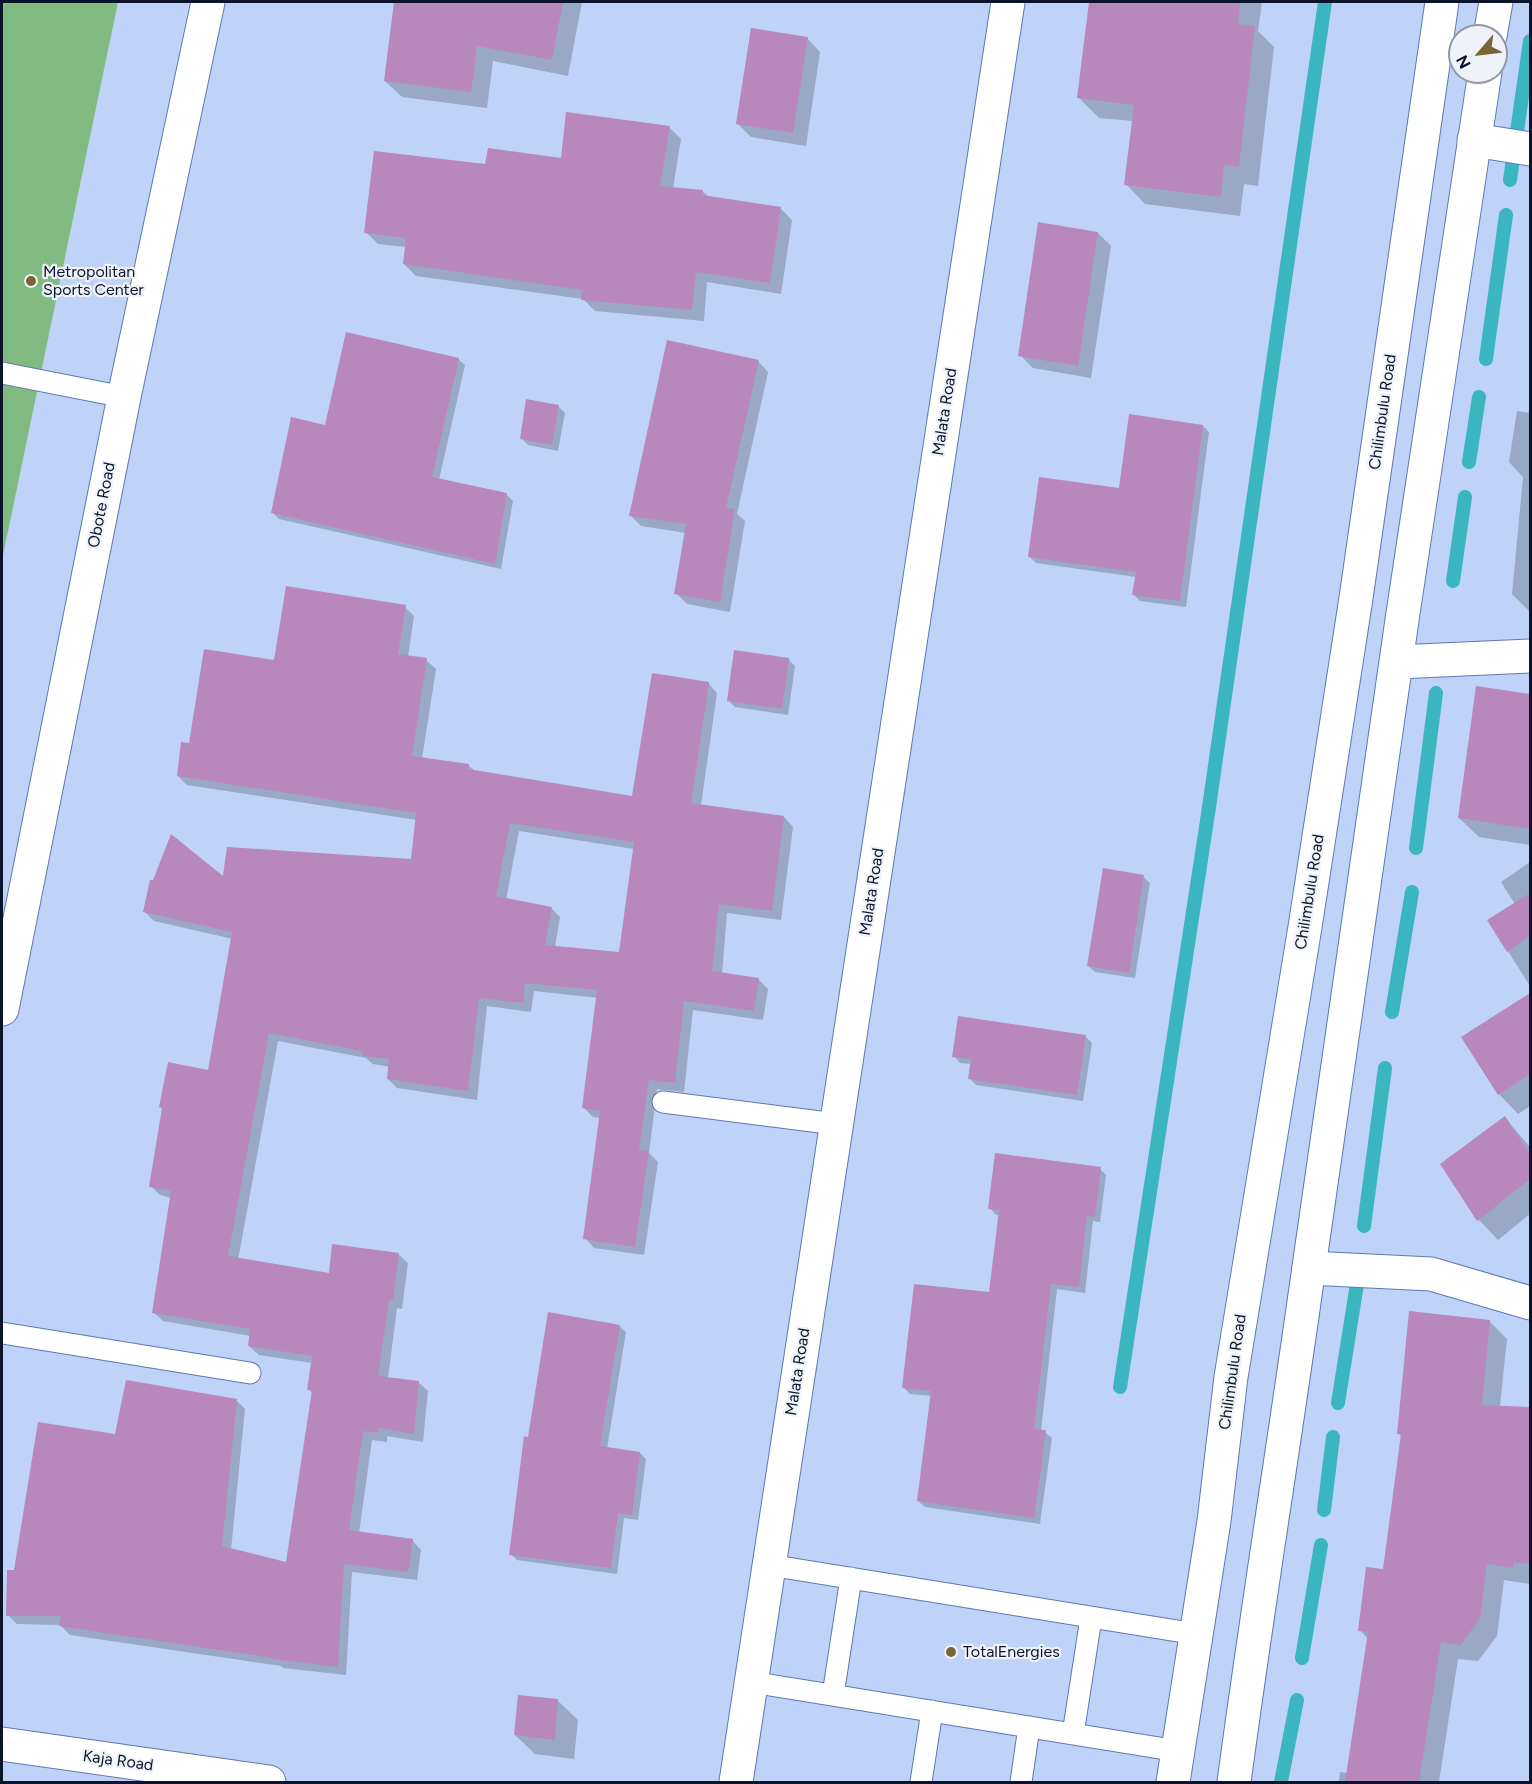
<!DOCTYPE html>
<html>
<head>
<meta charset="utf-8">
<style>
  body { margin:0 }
  #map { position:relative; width:1532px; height:1784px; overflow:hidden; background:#bfd2f7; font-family:Figtree,sans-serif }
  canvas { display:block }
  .frame { position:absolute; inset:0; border:3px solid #0a142a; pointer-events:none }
  .north { position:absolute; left:1448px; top:24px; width:60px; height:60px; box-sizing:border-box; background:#eff2f9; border:2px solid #9399a6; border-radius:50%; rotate:242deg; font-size:16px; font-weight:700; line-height:24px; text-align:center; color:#0a142a }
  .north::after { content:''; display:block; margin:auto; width:21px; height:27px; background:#7a6434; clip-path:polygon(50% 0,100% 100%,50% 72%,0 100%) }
</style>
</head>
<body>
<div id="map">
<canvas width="1532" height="1784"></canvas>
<div class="frame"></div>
<div class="north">N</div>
</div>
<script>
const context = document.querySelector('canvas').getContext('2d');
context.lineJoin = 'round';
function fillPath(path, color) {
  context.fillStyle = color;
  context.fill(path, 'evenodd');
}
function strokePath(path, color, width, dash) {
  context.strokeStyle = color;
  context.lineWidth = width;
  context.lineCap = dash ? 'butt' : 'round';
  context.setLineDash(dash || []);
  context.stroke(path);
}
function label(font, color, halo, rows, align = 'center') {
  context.font = font + ' Figtree,sans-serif';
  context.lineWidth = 4.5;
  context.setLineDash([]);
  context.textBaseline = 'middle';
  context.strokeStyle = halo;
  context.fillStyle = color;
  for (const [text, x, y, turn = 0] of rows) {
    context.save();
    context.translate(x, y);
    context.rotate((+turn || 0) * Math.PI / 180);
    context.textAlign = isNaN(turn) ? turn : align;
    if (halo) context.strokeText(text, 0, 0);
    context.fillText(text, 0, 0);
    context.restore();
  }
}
const green = new Path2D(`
  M 2,2 L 118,2 L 2,560 Z`);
const shadow = new Path2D(`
  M 395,2 L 582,2 L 568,76 L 493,61 L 487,108 L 402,97 L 385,81 Z
  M 1158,2 L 1262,2 L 1258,31 L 1274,47 L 1258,186 L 1244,184 L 1240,216 L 1145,204 L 1126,184 L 1133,121 L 1099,118 L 1079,98 L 1154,40 Z
  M 807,38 L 820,52 L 806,146 L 751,137 L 738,124 Z
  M 669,127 L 681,139 L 673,188 L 702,191 L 709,197 L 780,208 L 792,220 L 781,294 L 707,282 L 704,321 L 595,311 L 583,299 L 416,276 L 404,264 L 406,247 L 378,244 L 366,232 L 487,166 L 562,160 Z
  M 1098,233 L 1111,246 L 1091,378 L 1033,368 L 1020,355 Z
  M 458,359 L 465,365 L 439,480 L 507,495 L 513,501 L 501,569 L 279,519 L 272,512 L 326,427 Z
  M 758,361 L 768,372 L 737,514 L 745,521 L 730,612 L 687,604 L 676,593 L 686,533 L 641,526 L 630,515 Z
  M 559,407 L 565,413 L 558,451 L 528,445 L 522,439 Z
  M 1517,411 L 1530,413 L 1530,612 L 1512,594 L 1523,477 L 1509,462 Z
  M 1203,426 L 1209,432 L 1186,607 L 1140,601 L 1134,595 L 1136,577 L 1036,563 L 1030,557 Z
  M 405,607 L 414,616 L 408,657 L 426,660 L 436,669 L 422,759 L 468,765 L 475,771 L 634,797 L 708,683 L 717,693 L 701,805 L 784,817 L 793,827 L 781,920 L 727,913 L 722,974 L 759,980 L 768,989 L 763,1020 L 693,1010 L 684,1092 L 657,1089 L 649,1153 L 658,1162 L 644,1255 L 594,1248 L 585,1238 L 601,1118 L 593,1117 L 584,1108 L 598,998 L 534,991 L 531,1012 L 487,1006 L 477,1100 L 397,1088 L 388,1079 L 390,1067 L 373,1064 L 366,1058 L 278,1041 L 238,1260 L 330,1274 L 398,1254 L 408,1263 L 402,1309 L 397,1308 L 388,1378 L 418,1382 L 428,1391 L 423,1442 L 387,1436 L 387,1442 L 372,1440 L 359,1533 L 412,1540 L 421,1550 L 417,1580 L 352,1572 L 346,1675 L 283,1668 L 281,1666 L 70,1635 L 60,1625 L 17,1624 L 8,1615 L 15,1572 L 117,1436 L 236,1400 L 245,1409 L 231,1550 L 287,1564 L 313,1394 L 308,1389 L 312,1363 L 259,1355 L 249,1346 L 251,1336 L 163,1321 L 153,1312 L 171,1198 L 160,1195 L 151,1186 L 163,1110 L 161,1107 L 209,1072 L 233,939 L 154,921 L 145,912 L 224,879 L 412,860 L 417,820 L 187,785 L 178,776 L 190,744 L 276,662 ZM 519,831 L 634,849 L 621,953 L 555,947 L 560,917 L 551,908 L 506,900 Z
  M 788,659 L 795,666 L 788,715 L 735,707 L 729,701 Z
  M 1477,688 L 1530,695 L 1530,845 L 1479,837 L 1459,818 Z
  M 1530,862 L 1530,986 L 1489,921 L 1515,904 L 1501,882 Z
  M 1143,877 L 1150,883 L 1135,978 L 1095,972 L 1088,966 Z
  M 1530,995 L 1530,1106 L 1518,1114 L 1499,1094 L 1463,1038 Z
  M 1085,1036 L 1092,1043 L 1083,1101 L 976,1085 L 970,1079 L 972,1064 L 960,1063 L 954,1056 Z
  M 1505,1118 L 1530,1147 L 1530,1214 L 1498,1240 L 1479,1220 L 1442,1165 Z
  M 1100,1169 L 1106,1175 L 1100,1222 L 1093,1221 L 1085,1293 L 1057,1289 L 1041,1431 L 1045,1432 L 1052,1438 L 1040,1524 L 925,1507 L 918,1501 L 932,1396 L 910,1394 L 904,1388 L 990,1294 L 999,1215 L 996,1215 L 990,1208 Z
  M 1489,1321 L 1507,1339 L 1498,1425 L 1530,1428 L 1530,1584 L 1504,1580 L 1497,1636 L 1478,1661 L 1458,1659 L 1439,1782 L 1339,1782 L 1340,1772 L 1348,1773 L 1369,1640 L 1360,1630 L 1385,1571 L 1402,1437 L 1398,1433 Z
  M 619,1326 L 626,1332 L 607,1449 L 640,1453 L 646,1459 L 638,1520 L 624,1518 L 617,1574 L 517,1560 L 511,1554 L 529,1438 Z
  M 558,1701 L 578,1720 L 574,1759 L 535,1754 L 515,1735 Z`);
const stream = new Path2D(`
  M 1510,180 L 1530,41
  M 1486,359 L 1506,215
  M 1469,462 L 1479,397
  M 1453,581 L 1465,497
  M 1416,848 L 1436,693
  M 1392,1012 L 1412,892
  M 1364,1226 L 1385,1068
  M 1120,1387 L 1208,814 L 1325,2
  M 1338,1403 L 1357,1284
  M 1324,1510 L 1333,1437
  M 1302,1658 L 1321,1545
  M 1281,1782 L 1297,1700`);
const building = new Path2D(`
  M 394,2 L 563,2 L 552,60 L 477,46 L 471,92 L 384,81 Z
  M 1089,2 L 1240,2 L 1238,24 L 1255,26 L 1239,167 L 1224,165 L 1221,197 L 1124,185 L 1134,105 L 1077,98 Z
  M 751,28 L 808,37 L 793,133 L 736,124 Z
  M 566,112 L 670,126 L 660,186 L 703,190 L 702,195 L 781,207 L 770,283 L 696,272 L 692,310 L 581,300 L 582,290 L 403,264 L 406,238 L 364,233 L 374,151 L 485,164 L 488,148 L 561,158 Z
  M 1038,222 L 1098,232 L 1078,366 L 1018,356 Z
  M 346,332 L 459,358 L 432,477 L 507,493 L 495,564 L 271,513 L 291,417 L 325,425 Z
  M 667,340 L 759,360 L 726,508 L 735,509 L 720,602 L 674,594 L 686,524 L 629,516 Z
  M 526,399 L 559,405 L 552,445 L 520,439 Z
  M 1129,414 L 1203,425 L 1180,601 L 1132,595 L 1136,572 L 1028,557 L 1039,477 L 1119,488 Z
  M 286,586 L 406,605 L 398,654 L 427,658 L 412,756 L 469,764 L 468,769 L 632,796 L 652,673 L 709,682 L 691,803 L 784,816 L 772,911 L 719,904 L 712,971 L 759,978 L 754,1011 L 684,1001 L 675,1083 L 649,1080 L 639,1150 L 649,1151 L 635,1247 L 583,1239 L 600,1111 L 582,1108 L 597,990 L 525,983 L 523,1003 L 479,998 L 468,1091 L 387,1079 L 389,1059 L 362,1056 L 362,1051 L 269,1033 L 228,1256 L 329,1273 L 332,1244 L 399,1253 L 393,1300 L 389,1300 L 378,1376 L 419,1381 L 414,1434 L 379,1428 L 378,1433 L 363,1431 L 349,1530 L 413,1539 L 408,1572 L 344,1564 L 338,1667 L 272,1659 L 273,1658 L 59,1626 L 61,1616 L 6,1616 L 7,1570 L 14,1570 L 38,1422 L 115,1434 L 126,1380 L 237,1399 L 222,1546 L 286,1562 L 312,1390 L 307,1390 L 312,1356 L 248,1346 L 250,1329 L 152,1313 L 171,1191 L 149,1187 L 162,1108 L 159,1107 L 168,1062 L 208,1070 L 232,932 L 143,912 L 150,880 L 153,880 L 171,834 L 223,876 L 227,847 L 411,859 L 416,813 L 177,776 L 181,742 L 189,743 L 204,649 L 274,660 ZM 510,823 L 634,842 L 619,952 L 545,945 L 552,907 L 496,896 Z
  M 734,650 L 789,658 L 782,709 L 727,701 Z
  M 1476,686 L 1530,694 L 1530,829 L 1458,818 Z
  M 1103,868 L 1144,875 L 1129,973 L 1087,966 Z
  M 1530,893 L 1530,936 L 1507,952 L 1487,920 Z
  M 1530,993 L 1530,1074 L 1498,1095 L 1461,1037 Z
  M 958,1016 L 1086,1035 L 1077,1095 L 968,1079 L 971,1059 L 952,1057 Z
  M 1505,1116 L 1530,1154 L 1530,1179 L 1477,1221 L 1440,1164 Z
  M 995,1153 L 1101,1167 L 1095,1217 L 1087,1216 L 1079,1287 L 1051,1284 L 1034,1429 L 1046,1430 L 1034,1518 L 917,1501 L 931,1391 L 902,1388 L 914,1284 L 989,1292 L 999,1210 L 988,1209 Z
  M 1409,1311 L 1490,1320 L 1482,1405 L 1530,1407 L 1530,1564 L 1514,1562 L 1513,1568 L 1487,1564 L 1480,1618 L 1461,1645 L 1441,1642 L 1419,1782 L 1345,1782 L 1368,1632 L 1358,1631 L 1366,1567 L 1383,1569 L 1401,1434 L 1397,1434 Z
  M 548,1312 L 620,1325 L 600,1446 L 640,1452 L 632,1515 L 618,1513 L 611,1568 L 509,1555 L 524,1436 L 528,1437 Z
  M 518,1695 L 558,1699 L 555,1740 L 514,1735 Z`);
const lane = new Path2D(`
  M 2,373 L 124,397
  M 663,1102 L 836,1124
  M 2,1333 L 250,1373
  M 769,1565 L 1196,1634
  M 751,1682 L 1178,1751
  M 833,1695 L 851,1578
  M 1073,1734 L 1091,1618
  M 921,1782 L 932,1711
  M 1021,1782 L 1029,1727`);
const street = new Path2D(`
  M 1474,140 L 1530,149
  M 1397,662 L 1530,656
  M 1309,1268 L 1431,1274 L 1530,1303
  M 2,1744 L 269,1782
  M 736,1782 L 1008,2`);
const secondary = new Path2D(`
  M 1490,36 L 1496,2
  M 2,1009 L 124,397 L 208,2
  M 1173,1782 L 1214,1521 L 1231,1377 L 1305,927 L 1356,598 L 1442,2
  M 1234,1782 C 1257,1610 1285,1439 1309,1267 C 1365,868 1423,470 1485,72`);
const markers = [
  [31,281,6,"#7a6434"],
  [951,1652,6,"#7a6434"]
];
const poiNames = [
  ["Metropolitan",43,272],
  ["Sports Center",43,290],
  ["TotalEnergies",963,1652]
];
const streetNames = [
  ["Malata Road",945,412,-81],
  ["Chilimbulu Road",1383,412,-82],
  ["Obote Road",102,505,-79],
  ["Malata Road",872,892,-81],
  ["Chilimbulu Road",1310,892,-81],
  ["Malata Road",798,1372,-81],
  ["Chilimbulu Road",1233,1372,-82],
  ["Kaja Road",118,1761,8]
];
fillPath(green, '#81bb81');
fillPath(shadow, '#0003');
strokePath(stream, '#3bb6c1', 14);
fillPath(building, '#b887bb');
strokePath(lane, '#5e79b1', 23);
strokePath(street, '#5e79b1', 35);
strokePath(secondary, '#5e79b1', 35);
strokePath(lane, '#fff', 21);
strokePath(street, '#fff', 33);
strokePath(secondary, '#fff', 33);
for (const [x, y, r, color] of markers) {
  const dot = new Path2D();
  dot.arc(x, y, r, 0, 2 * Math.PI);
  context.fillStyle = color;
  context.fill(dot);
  strokePath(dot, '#eff2f9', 2);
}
label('16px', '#0a142a', '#eff2f9', poiNames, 'left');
label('16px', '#0a142a', '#eff2f9', streetNames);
</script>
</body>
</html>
